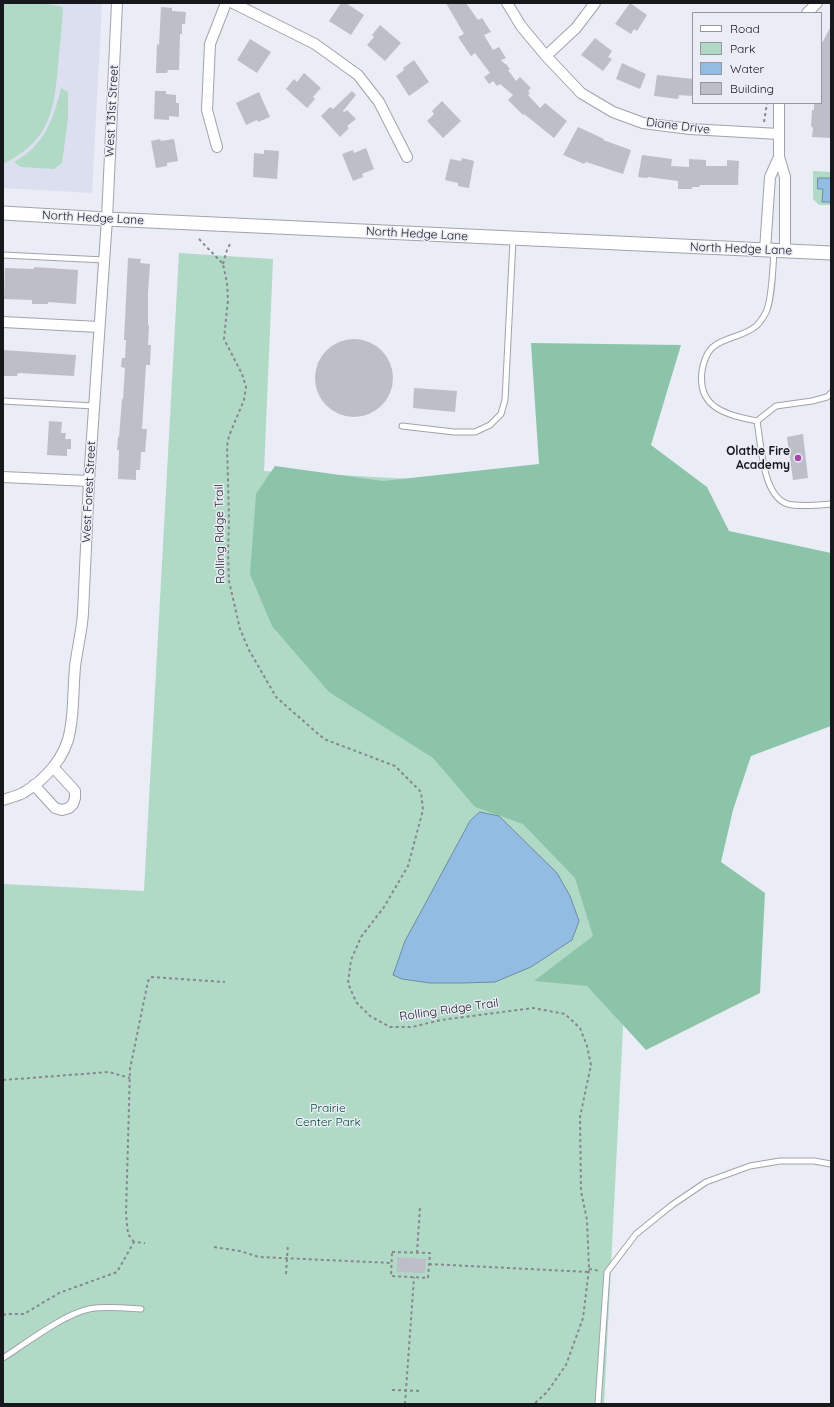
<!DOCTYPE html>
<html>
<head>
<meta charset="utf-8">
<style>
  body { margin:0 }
  #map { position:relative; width:834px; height:1407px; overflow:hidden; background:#eaecf6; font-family:Quicksand,sans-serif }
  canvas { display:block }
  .frame { position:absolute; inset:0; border:4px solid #17181b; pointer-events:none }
  .legend { position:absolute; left:692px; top:12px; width:130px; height:92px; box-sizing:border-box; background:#eaecf6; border:1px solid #96979e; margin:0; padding:5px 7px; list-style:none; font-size:12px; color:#17181b }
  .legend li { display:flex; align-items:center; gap:8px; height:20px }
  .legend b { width:20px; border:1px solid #96979e }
</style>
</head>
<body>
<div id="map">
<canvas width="834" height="1407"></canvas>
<div class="frame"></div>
<ul class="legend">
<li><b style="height:5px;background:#fff"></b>Road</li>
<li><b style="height:11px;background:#b0dac6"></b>Park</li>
<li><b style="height:11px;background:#93bce2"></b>Water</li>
<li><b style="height:11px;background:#bdbec8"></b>Building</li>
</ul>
</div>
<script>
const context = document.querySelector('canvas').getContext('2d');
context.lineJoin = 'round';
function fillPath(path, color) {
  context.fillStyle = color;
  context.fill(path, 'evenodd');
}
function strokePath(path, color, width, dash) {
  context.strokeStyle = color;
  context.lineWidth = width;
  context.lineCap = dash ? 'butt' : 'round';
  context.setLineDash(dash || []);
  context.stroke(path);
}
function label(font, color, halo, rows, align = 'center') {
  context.font = font + ' Quicksand,sans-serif';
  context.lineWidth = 3;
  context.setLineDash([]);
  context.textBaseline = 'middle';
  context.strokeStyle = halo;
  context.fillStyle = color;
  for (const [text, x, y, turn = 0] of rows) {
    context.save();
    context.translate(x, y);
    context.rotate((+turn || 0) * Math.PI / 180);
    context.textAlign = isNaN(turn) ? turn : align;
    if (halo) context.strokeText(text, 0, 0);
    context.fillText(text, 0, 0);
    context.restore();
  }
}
const built = new Path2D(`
  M 3,3 L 102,3 L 92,193 L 3,188 Z`);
const green = new Path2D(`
  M 3,3 L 44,3 L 63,7 C 62,26 60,46 58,65 C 54,113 49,141 3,164 Z
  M 61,88 L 68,92 L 68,119 L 62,163 L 54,169 L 21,167 L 14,162 C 43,147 54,119 61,88 Z
  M 813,171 L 831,172 L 831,205 L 819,205 L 813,199 Z
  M 179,253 L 273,259 L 264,471 L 650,492 L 604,1404 L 3,1404 L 3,884 L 144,891 Z`);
const forest = new Path2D(`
  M 531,343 L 681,345 L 651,445 L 707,487 L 729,531 L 831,553 L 831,726 L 751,756 L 733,810 L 721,862 L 765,893 L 760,993 L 646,1050 L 587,986 L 534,981 L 593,936 L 575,878 L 523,824 L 475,807 L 433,758 L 329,692 L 272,626 L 250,574 L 256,494 L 275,466 L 383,481 L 539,464 Z`);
const water = new Path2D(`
  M 818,178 L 831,178 L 831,202 L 822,202 L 823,189 L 818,189 Z
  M 480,812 L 499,816 L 557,873 L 570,896 L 579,921 L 572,940 L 531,967 L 495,982 L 462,983 L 430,983 L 402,979 L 393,975 L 405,941 L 470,821 Z`);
const building = new Path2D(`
  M 341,3 L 346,3 L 364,15 L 351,35 L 329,21 Z
  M 446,3 L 466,3 L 478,20 L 482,18 L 491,32 L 484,35 L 493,50 L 499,47 L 506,58 L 501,60 L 505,64 L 506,64 L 510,69 L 508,70 L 516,81 L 520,77 L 531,88 L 528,91 L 530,93 L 528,95 L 540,108 L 545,103 L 567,121 L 554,138 L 524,114 L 523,115 L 508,100 L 513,95 L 500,84 L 497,86 L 493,81 L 489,84 L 484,77 L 490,73 L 475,53 L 471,56 L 458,37 L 464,34 Z
  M 630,3 L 647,15 L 637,31 L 634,29 L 631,34 L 615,24 Z
  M 161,7 L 172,8 L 172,11 L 186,12 L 185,24 L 182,24 L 182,34 L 180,34 L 179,70 L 168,70 L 167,73 L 156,73 L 157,44 L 159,45 Z
  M 380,25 L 401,43 L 385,61 L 367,45 L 374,37 L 372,35 Z
  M 831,26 L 831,138 L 812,137 L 813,128 L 811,126 L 812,110 L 814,110 L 814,103 L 821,103 L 821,45 Z
  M 595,38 L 612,51 L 608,57 L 612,59 L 603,71 L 581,55 Z
  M 250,39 L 271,52 L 257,73 L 237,60 Z
  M 414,60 L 429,82 L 409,96 L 396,76 L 404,70 L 403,68 Z
  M 622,63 L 646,74 L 640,89 L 616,79 Z
  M 304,73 L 321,88 L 313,97 L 315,99 L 307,108 L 286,89 L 294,79 L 297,82 Z
  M 657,75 L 693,79 L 693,96 L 679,95 L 678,99 L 654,96 Z
  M 155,91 L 166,91 L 166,94 L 176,95 L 176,103 L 179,103 L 179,117 L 169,116 L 169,120 L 154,119 Z
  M 352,91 L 356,95 L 343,111 L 344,112 L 347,110 L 356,119 L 347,126 L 349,128 L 340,137 L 321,116 L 330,107 L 333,109 Z
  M 259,92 L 270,117 L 258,122 L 257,120 L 246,125 L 236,103 Z
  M 442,101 L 461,121 L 443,138 L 427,121 L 434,114 L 432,111 Z
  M 578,127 L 604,139 L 603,140 L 631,150 L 623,174 L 586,162 L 584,164 L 563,155 Z
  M 160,139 L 161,141 L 174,139 L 178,161 L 167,163 L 167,166 L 156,168 L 151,141 Z
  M 366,148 L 374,169 L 362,174 L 363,177 L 353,181 L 342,154 L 353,150 L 354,153 Z
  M 264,150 L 279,151 L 277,179 L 253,177 L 254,153 L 264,154 Z
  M 642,155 L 672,159 L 671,166 L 689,167 L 689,159 L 706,160 L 706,166 L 727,166 L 727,160 L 739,161 L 738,185 L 700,185 L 699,187 L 692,187 L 692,189 L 678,189 L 678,181 L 648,177 L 647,178 L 638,177 Z
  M 462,158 L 474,161 L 469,188 L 458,186 L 458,183 L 445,180 L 450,159 L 461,161 Z
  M 128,258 L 141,259 L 140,263 L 150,264 L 148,293 L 148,325 L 149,325 L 148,345 L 151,345 L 150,365 L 146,365 L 142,429 L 147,429 L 145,452 L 141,452 L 140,470 L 136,470 L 136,480 L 118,479 L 119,450 L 117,450 L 118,437 L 119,437 L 122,399 L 123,399 L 125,368 L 121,367 L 122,358 L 125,358 L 126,340 L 124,340 Z
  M 34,267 L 78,270 L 76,304 L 48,302 L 48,304 L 32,304 L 32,300 L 4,299 L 5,268 L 34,269 Z
  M315 378a39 39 0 1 1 78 0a39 39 0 1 1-78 0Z
  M 3,350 L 76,355 L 74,376 L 18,373 L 17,376 L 3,376 Z
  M 414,388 L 457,391 L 455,412 L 413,408 Z
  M 49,421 L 62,422 L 61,433 L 66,433 L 65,439 L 71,439 L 71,449 L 67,449 L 67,456 L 47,455 Z
  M 803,434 L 808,478 L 793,480 L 787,437 Z
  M 397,1257 L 426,1259 L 425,1273 L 397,1272 Z`);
const path = new Path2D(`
  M 764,122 L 767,103
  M 199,239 L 223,264 L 227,283 L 228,300 L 224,339 L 242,374 L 246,387 L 244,400 L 229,436 L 227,446 L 229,518 L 228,552 L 229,581 L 240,629 L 249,650 L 276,697 L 324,739 L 395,766 L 421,792 L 423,810 L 408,866 L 384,907 L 361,937 L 351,960 L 348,983 L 356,1002 L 370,1016 L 390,1027 L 412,1027 L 441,1020 L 533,1008 L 565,1014 L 580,1028 L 587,1046 L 591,1065 L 580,1117 L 581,1191 L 587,1220 L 589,1269 L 583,1318 L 566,1365 L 547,1392 L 534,1404
  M 223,264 L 227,250 L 231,242
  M 3,1080 L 109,1072 L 130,1078
  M 134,1242 L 128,1234 L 126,1214 L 130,1069 L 148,981 L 151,977 L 225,982
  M 214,1247 L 240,1251 L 259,1257 L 392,1263
  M 392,1252 L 430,1253 L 428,1278 L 391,1276 Z
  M 417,1253 L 420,1207
  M 429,1264 L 589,1272
  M 589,1269 L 600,1271
  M 286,1274 L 288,1244
  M 3,1315 L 7,1314 L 24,1314 L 59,1293 L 117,1272 L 134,1242 L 145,1243
  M 392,1390 L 422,1391
  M 405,1404 L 414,1277`);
const lane = new Path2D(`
  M 774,251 C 773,264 772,304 765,314 C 763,317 760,323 756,326 C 744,337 726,336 713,347 C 707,352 703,363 702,371 C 697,409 728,415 757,421 L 776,406 L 812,401 L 827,397 L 831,393
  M 3,255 L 104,260
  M 3,401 L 94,406
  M 757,421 C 761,443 762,492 785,503 C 793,507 821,505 831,504
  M 402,426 L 454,432 L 475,432 L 490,425 L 501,414 L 505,400 L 513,240
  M 3,1358 C 25,1344 64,1314 89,1309 C 106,1306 124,1308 141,1309
  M 598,1404 L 607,1272 L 636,1234 L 672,1205 L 706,1182 L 750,1166 L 780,1161 L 814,1161 L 831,1164`);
const street = new Path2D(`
  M 233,3 L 315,44 L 358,75 L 379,102 L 407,157
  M 507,3 L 521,26 L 546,56 L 581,93 L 613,112 L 643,123 L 690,129 L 779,134
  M 807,13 L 817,3
  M 546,56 L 576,28 L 595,3
  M 779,103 L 779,157 L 785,177 L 785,250
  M 217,147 L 207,110 L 210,44 L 226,3
  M 765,250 L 770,177 L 779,157
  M 3,322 L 99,327
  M 3,477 L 89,481
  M 34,785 L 55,808 L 62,810 L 69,808 L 73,804 L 75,798 L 75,791 L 53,767
  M 3,800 C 9,798 17,796 23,793 C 45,780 66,757 70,731 C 74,710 73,689 75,667 C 77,649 82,631 83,613 L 89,481 L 107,219 L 117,3`);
const secondary = new Path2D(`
  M 3,213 L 107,219 L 831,253`);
const markers = [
  [798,458,4,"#a944a9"]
];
const streetNames = [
  ["West 131st Street",112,111,-87],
  ["Diane Drive",678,126,7],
  ["North Hedge Lane",93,218,3],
  ["North Hedge Lane",417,234,3],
  ["North Hedge Lane",741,249,2],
  ["West Forest Street",89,492,-87],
  ["Rolling Ridge Trail",220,534,-91],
  ["Rolling Ridge Trail",449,1010,-8]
];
const poiNames = [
  ["Olathe Fire",790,451],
  ["Academy",790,465]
];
const parkNames = [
  ["Prairie",328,1108],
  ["Center Park",328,1122]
];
fillPath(built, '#dcdff0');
fillPath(green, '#b0dac6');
fillPath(forest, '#8cc4aa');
fillPath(water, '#93bce2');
strokePath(water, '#6e8ba6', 1);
fillPath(building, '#bdbec8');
strokePath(lane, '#a1a3ac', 7);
strokePath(street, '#a1a3ac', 12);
strokePath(secondary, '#a1a3ac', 15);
strokePath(path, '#87888f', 2, [3, 3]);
strokePath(lane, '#fff', 5);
strokePath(street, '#fff', 10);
strokePath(secondary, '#fff', 13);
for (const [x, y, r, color] of markers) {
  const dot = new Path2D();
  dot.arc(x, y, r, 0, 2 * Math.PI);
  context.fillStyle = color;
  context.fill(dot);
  strokePath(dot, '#eaecf6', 1.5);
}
label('12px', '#17181b', '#eaecf6', streetNames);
label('bold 12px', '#17181b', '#eaecf6', poiNames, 'right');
label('12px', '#004c34', '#eaecf6', parkNames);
</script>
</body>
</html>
